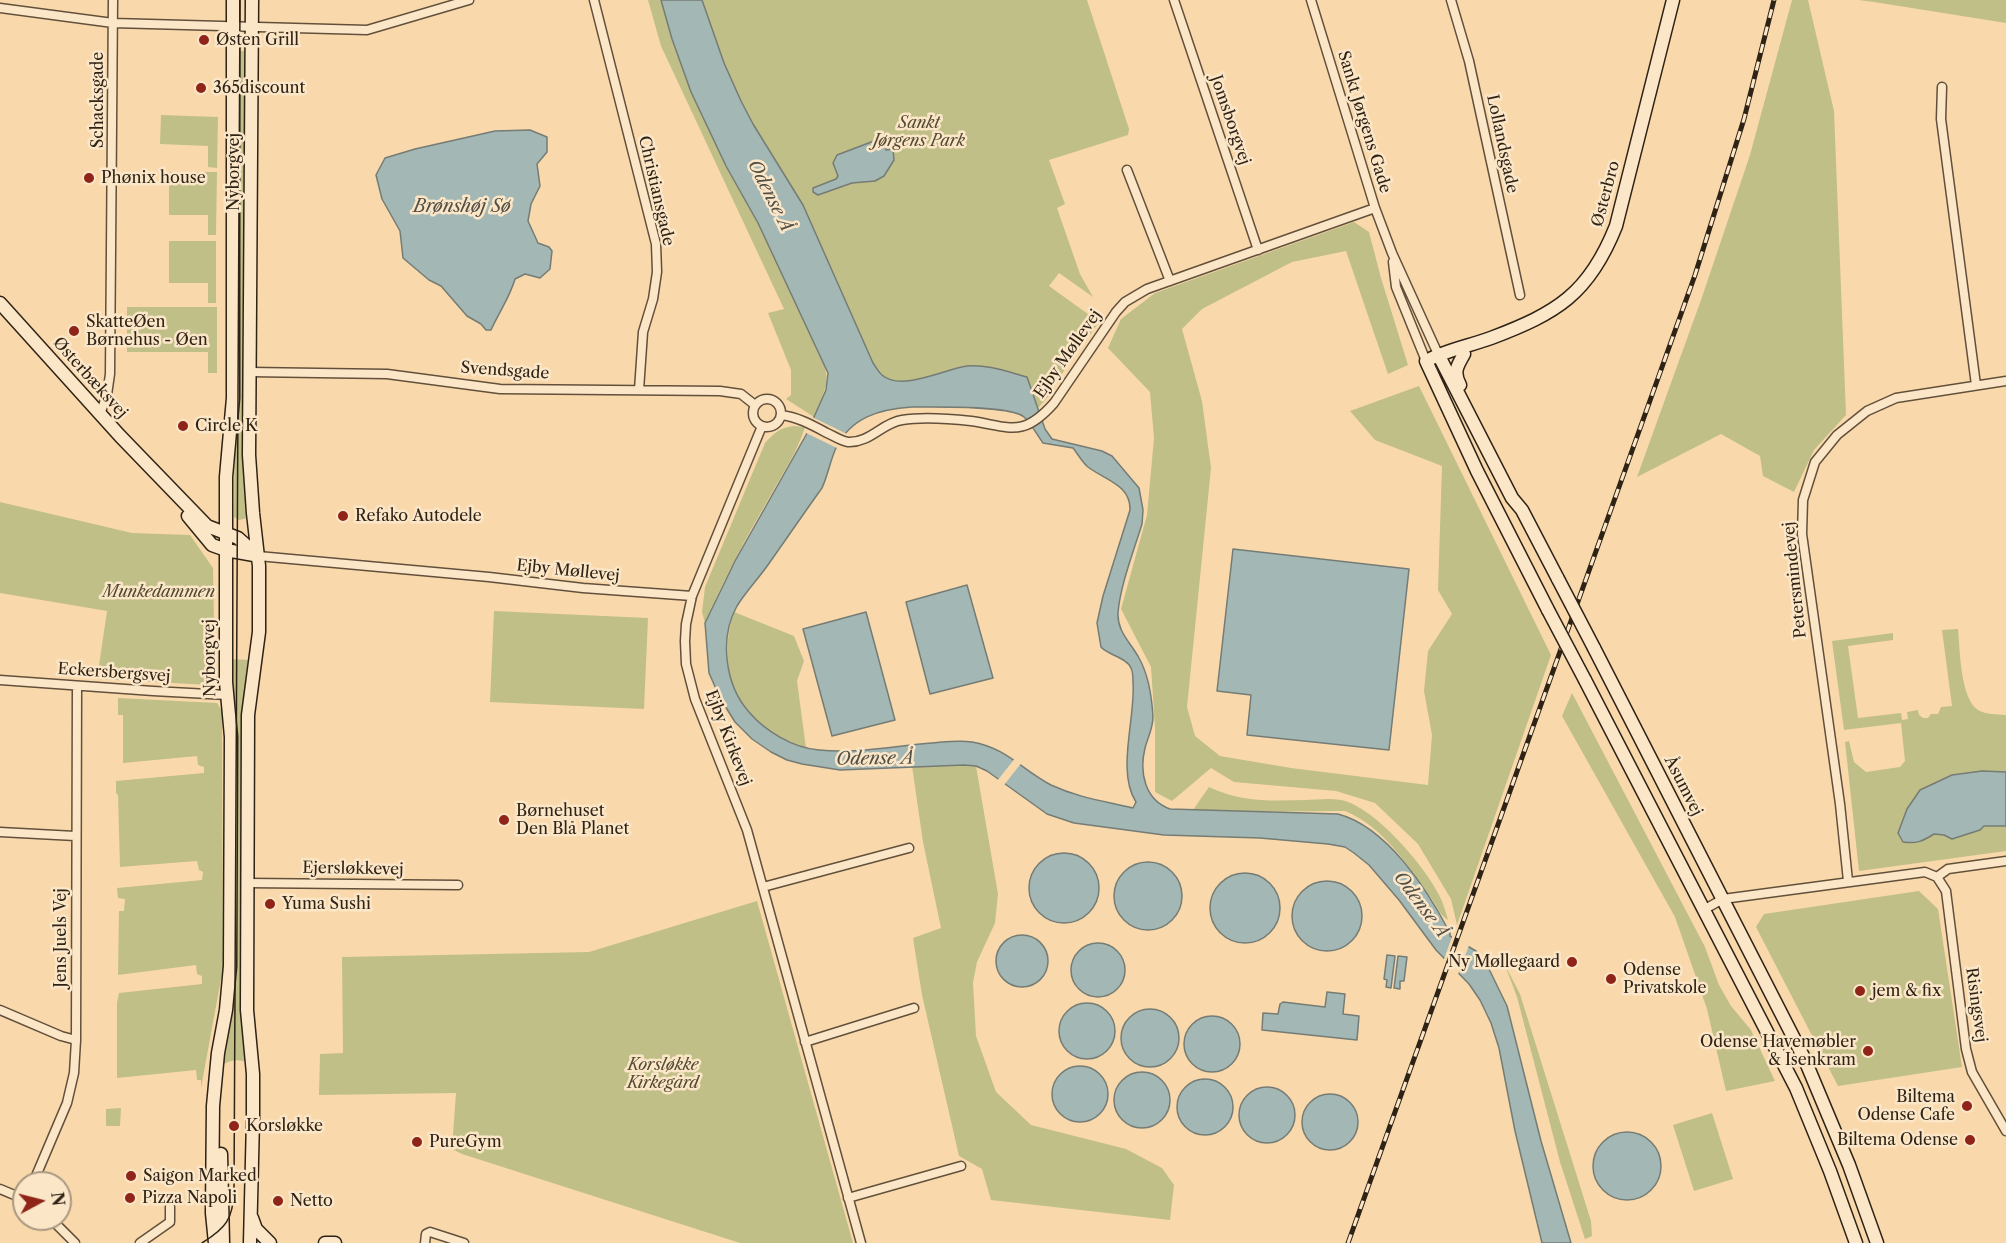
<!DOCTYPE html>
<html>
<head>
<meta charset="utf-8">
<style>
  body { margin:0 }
  #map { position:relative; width:2006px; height:1243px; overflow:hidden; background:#f9d9ab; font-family:"Libre Caslon Text",serif }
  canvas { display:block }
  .north { position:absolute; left:12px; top:1171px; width:60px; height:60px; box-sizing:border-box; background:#fbe6c8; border:2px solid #a99881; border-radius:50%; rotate:83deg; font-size:16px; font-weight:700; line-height:24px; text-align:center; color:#2f2316 }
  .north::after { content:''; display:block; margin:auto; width:21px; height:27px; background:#8f2418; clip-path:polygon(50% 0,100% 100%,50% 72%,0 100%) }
</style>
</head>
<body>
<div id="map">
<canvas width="2006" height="1243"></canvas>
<div class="north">N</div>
</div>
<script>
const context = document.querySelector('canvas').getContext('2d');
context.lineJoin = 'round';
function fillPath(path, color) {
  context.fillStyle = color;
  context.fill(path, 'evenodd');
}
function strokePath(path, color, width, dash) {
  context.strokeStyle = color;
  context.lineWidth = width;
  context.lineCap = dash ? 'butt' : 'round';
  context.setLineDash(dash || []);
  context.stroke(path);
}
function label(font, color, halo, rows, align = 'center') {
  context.font = font + ' "Libre Caslon Text",serif';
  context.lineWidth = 5;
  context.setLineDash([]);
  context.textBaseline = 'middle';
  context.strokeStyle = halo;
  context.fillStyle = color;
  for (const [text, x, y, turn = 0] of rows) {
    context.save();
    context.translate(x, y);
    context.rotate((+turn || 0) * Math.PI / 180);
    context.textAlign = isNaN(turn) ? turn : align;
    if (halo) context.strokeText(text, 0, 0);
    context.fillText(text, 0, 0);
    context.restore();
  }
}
const green = new Path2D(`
  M 648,0 L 661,0 L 672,39 L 691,92 L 726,166 L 758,223 L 824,364 C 831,385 821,398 814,417 L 786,399 L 791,395 L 791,370 L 768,313 L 784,309 L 661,46 Z
  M 702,0 L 1087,0 L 1129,129 L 1128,135 L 1049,160 L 1065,204 L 1057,208 L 1080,274 L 1093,297 L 1059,273 L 1049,286 L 1099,322 L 1054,385 L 1048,397 L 1038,408 L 1027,377 C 1008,372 987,364 967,366 C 944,369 901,392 882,375 C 878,372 876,367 873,364 L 803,205 L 753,124 L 741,101 L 724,63 Z
  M 1792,0 L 1808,0 L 1834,111 L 1846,415 L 1814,450 L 1794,492 L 1763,476 L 1760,456 L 1721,434 L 1637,477 L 1701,300 L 1750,155 Z
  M 1859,0 L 2006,0 L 2006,23 L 1874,2 Z
  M 237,51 L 249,51 L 248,518 L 239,520 L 234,517 Z
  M 161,115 L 218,117 L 217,168 L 208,167 L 208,146 L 160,144 Z
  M 169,172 L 217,172 L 216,235 L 208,235 L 208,215 L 169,215 Z
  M 1354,222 L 1369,232 L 1381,278 L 1408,365 L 1388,374 L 1346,251 L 1292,262 L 1202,309 L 1182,329 L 1202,401 L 1211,468 L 1187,707 L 1195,736 L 1220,756 L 1291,768 L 1428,785 L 1432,735 L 1424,691 L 1428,651 L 1452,614 L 1438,590 L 1442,466 L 1375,440 L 1350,411 L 1419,386 L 1551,655 L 1457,925 L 1451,899 L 1418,844 L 1375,803 L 1336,791 L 1234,782 L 1211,768 L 1172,801 L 1155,792 L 1155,727 L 1151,667 L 1121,609 L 1147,515 L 1154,438 L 1150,392 L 1108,348 L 1121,319 L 1155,293 Z
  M 169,241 L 216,241 L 216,303 L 208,303 L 208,283 L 169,283 Z
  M 127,307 L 217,307 L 217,373 L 208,373 L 208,352 L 127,352 Z
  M 793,426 L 805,427 C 797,453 782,474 769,498 C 746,538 723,580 705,623 L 702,612 L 705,587 L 765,443 C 774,433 780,428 793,426 Z
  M 0,502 L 132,533 L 190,535 L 213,568 L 215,678 L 210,685 L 97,679 L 107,611 L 0,593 Z
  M 494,611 L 648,618 L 644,709 L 490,702 Z
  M 734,612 L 794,636 L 804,661 L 797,681 L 806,748 C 789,741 769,734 756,721 C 727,693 721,649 734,612 Z
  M 1958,629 C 1960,649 1960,698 1978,710 C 1986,715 1997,714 2006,715 L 2006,851 L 1859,871 L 1845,742 L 1849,741 L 1854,762 L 1866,772 L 1900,767 L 1905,761 L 1901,723 L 1844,730 L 1832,641 L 1893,633 L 1893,640 L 1848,646 L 1858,718 L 1901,713 L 1902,720 L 1908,719 L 1907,712 L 1918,710 L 1919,715 L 1923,718 L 1928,718 L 1931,714 L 1938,714 L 1941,707 L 1952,706 L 1942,630 Z
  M 229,659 L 250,660 L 248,1063 C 239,1058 228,1060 220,1067 L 228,1023 Z
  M 1572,693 L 1705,947 L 1719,985 L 1731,1006 L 1751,1030 L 1775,1081 L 1726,1091 L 1707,1009 L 1675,917 L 1562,716 Z
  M 118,698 L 217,703 L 222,711 L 223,968 L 201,1088 L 201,1080 L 197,1080 L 196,1070 L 117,1078 L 117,1003 L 119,993 L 202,984 L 202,976 L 197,974 L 196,965 L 118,975 L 119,911 L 124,911 L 125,899 L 118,898 L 117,888 L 202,880 L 203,872 L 199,870 L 197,861 L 120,867 L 118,795 L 116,793 L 116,781 L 204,773 L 204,767 L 198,765 L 197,756 L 123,763 L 123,715 L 118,715 Z
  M 964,765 L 976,766 L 998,894 L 995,923 L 977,962 L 973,983 L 976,1036 L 996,1092 L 1031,1125 L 1126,1149 L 1162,1168 L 1174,1185 L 1170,1220 L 991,1200 L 982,1169 L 959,1156 L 922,995 L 913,938 L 941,928 L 923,842 L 912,766 Z
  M 1209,787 C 1240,802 1270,801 1304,800 C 1316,800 1329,798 1341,800 C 1374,806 1428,869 1441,899 C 1444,906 1446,913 1448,920 C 1439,915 1436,904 1429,895 C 1405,863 1384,827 1345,811 L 1235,812 L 1193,810 Z
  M 1919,891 L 1938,909 L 1962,1067 L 1838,1086 L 1756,927 L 1764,914 Z
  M 757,901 L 853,1243 L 740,1243 L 462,1154 L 452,1149 L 456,1093 L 319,1095 L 320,1054 L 343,1053 L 342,957 L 589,952 Z
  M 1505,965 L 1520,994 L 1591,1221 L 1592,1236 L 1585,1239 L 1560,1162 L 1517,997 Z
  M 121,1108 L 120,1126 L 106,1126 L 106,1109 Z
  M 1712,1113 L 1733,1179 L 1694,1191 L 1673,1125 Z`);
const water = new Path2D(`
  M 661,0 L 702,0 L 724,63 L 741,101 L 753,124 L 803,205 L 873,363 C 876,367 878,372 882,375 C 901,392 944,369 967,366 C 987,364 1008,372 1027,377 L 1045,429 L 1052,439 L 1102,451 L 1112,456 L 1139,488 L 1143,510 L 1142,524 C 1134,550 1120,586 1118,613 C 1117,632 1131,643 1139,658 C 1148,674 1152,699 1153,717 C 1153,728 1148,737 1145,748 C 1139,773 1145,800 1170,809 L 1338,814 C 1387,827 1427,889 1450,933 L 1450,936 L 1476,951 L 1489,969 L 1507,1006 L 1541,1141 L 1571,1243 L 1542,1243 L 1515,1131 L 1499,1048 L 1491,1023 L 1480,1000 L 1469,984 L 1436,950 L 1399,900 L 1369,865 L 1354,853 L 1345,847 L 1328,844 L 1260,838 L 1164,835 L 1074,823 L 1047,814 L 987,771 L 976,766 L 964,765 L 840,770 L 802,764 L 787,760 L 771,752 L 752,739 L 735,722 L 720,698 L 709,673 L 705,623 L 735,561 L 806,435 L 826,390 L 828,373 L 758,223 L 726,166 L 691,92 L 672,39 ZM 912,407 C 932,407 1010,405 1024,417 C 1031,423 1037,435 1043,443 L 1073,448 C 1078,454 1082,462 1088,467 C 1105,480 1131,485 1130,510 L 1103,596 L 1097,623 L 1101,647 C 1108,655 1127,658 1131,668 C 1133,672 1133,677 1133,682 C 1136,717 1116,771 1136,802 L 1133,808 C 1104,801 1079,798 1051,785 C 1022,770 1007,748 972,742 C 959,740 945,742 932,743 C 894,746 856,754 819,750 C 793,748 765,731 749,712 C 725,685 719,638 737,606 C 746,591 760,577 770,562 C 787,538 804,513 822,488 C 828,475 830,461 836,448 C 851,417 880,409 912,407 Z
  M 530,130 L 547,137 L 547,152 L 537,164 L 540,186 L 531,204 L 528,221 L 538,243 L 549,247 L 552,251 L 550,269 L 540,278 L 525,274 L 515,279 C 510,297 499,312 491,330 L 486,330 L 481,324 L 467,316 L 441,286 L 429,280 L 403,258 L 400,231 L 382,199 L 376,175 L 385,158 L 415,149 L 495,131 Z
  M 887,136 L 891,142 L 886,146 L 886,150 L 893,149 L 894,160 L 884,176 L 875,181 L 852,183 L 818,195 L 813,192 L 813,188 L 836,179 L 838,176 L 833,163 L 837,155 Z
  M 1233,549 L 1409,569 L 1389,750 L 1247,735 L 1251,695 L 1217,691 Z
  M 967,585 L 993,678 L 930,694 L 906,602 Z
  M 866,612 L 895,720 L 832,736 L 803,629 Z
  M 1982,771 L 2006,772 L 2006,826 L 1984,826 L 1980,830 L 1952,839 L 1944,835 L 1934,834 C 1923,841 1917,844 1903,842 L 1898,833 L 1907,809 L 1920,790 L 1952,775 Z
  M1029 888a35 35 0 1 1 70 0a35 35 0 1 1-70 0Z
  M1114 896a34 34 0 1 1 68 0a34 34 0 1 1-68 0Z
  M1210 908a35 35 0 1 1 70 0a35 35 0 1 1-70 0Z
  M1292 916a35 35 0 1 1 70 0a35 35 0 1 1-70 0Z
  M996 961a26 26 0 1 1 52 0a26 26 0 1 1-52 0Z
  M1071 970a27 27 0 1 1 54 0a27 27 0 1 1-54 0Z
  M 1387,955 L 1395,956 L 1391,988 L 1386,987 L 1387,980 L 1384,979 Z
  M 1398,956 L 1407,957 L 1404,981 L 1400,981 L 1400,989 L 1394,988 Z
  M 1327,992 L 1345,994 L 1343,1014 L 1359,1016 L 1357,1040 L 1262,1030 L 1263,1013 L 1278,1014 L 1280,1004 L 1283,1002 L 1325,1007 Z
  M1059 1031a28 28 0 1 1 56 0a28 28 0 1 1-56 0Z
  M1121 1038a29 29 0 1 1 58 0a29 29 0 1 1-58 0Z
  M1184 1044a28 28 0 1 1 56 0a28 28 0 1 1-56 0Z
  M1052 1094a28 28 0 1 1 56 0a28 28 0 1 1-56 0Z
  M1114 1100a28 28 0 1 1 56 0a28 28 0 1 1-56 0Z
  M1177 1107a28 28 0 1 1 56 0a28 28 0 1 1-56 0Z
  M1239 1115a28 28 0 1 1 56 0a28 28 0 1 1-56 0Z
  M1302 1122a28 28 0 1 1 56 0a28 28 0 1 1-56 0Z
  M1593 1166a34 34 0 1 1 68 0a34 34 0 1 1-68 0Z`);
const pier = new Path2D(`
  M 812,417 L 847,434 L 839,449 L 804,432 Z
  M 1016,757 L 1023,761 L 1004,785 L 997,781 Z
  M 1453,934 L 1470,943 L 1457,977 L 1443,962 Z`);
const street = new Path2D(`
  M 594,0 L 656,244 L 657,272 L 653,299 L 643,332 L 639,390
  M 1174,0 L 1258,250
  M 1311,0 L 1375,208 L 1392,253 L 1438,354
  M 1451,0 L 1469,61 L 1520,295
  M 0,8 L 113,23 L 367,30 L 469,0
  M 1942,87 L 1941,119 L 1976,385
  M 1127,170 L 1170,281
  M 1393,262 L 1396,287 L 1426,361
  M 250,372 L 387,374 L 500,389 L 720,391 L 741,394 L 755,405
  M753 413a14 14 0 1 1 28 0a14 14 0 1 1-28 0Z
  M 100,414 L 107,395 L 110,374 L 113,0
  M 781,415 C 798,417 812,425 827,433 C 834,436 841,441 848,442 C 870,443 882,423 902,420 C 921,417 952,419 971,421 C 1011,427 1023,438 1054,403 L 1116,312 L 1125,302 L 1147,289 L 1375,208
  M 762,426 L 692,596 L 686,624 L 685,641 L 686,664 L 695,699 L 747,830 L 861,1243
  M 258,556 L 489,577 L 583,588 L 692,596
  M 0,680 L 153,691 L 227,695
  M 0,832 L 75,836
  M 1937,877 L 1948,869 L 2006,861
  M 1848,881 L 1840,804 L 1802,534 L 1803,500 L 1815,462 L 1837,435 L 1867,411 L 1896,398 L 2006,381
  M 247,883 L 458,885
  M 763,887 L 909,848
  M 1705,909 L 1723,899 L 1925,872 L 1937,877 L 1946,891 L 1966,1049 L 1972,1072 L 2006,1131
  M 0,1010 L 61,1036 L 76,1040
  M 805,1042 L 914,1008
  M 33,1183 L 67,1103 L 74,1073 L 76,1040 L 77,686
  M 0,1189 L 24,1199
  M 848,1198 L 961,1166
  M 51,1219 L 75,1243
  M 140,1243 L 170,1222 L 170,1207
  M 425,1243 L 426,1234 L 430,1232 L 464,1243`);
const secondary = new Path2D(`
  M 0,303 L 120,436 L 207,526 L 238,538 L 258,556
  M 1438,354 L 1512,498 L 1522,510 L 1558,579
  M 1460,385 C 1453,372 1457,366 1464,354
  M 188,516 L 212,545 L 226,550 L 254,555
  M 1548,610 L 1477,471 L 1426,361 C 1446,350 1469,346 1491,338 C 1557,313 1589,294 1616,226 L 1673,0
  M 1594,648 L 1805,1060 L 1849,1165 L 1877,1243
  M 1585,680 L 1796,1088 L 1830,1171 L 1856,1243
  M 221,1154 L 223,1243
  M 252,1218 L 256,1229 L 270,1243
  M 215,1243 L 212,1213 L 213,1106 L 218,1053 L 226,1010 L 230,966 L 231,737 L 226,682 L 226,477 L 233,398 L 233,0
  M 250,1243 L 253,1119 L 253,1074 L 247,1010 L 248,715 L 259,632 L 259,566 L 253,513 L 249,455 L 252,0
  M 325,1243 L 335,1243`);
const tram = new Path2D(`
  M 202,1243 C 226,1228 233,1219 234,1191 L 240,0`);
const rail = new Path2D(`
  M 1348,1243 L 1695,275 L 1744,119 L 1774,0`);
const secondaryBridge = new Path2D(`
  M 1558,579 L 1594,648
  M 1548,610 L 1585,680`);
const markers = [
  [204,40,6,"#8f2418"],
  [201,88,6,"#8f2418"],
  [89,178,6,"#8f2418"],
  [74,331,6,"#8f2418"],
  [183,426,6,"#8f2418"],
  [343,516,6,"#8f2418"],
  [504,820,6,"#8f2418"],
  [270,904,6,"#8f2418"],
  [1572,962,6,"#8f2418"],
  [1611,979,6,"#8f2418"],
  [1860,991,6,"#8f2418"],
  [1868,1051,6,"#8f2418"],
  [1967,1106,6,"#8f2418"],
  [234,1126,6,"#8f2418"],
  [1970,1140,6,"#8f2418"],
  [417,1142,6,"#8f2418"],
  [131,1176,6,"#8f2418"],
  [130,1198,6,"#8f2418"],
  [278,1201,6,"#8f2418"]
];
const poiNames = [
  ["Østen Grill",216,40],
  ["365discount",213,88],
  ["Phønix house",101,178],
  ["SkatteØen",86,322],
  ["Børnehus - Øen",86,340],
  ["Circle K",195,426],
  ["Refako Autodele",355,516],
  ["Børnehuset",516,811],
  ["Den Blå Planet",516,829],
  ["Yuma Sushi",282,904],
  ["Ny Møllegaard",1560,962,"right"],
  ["Odense",1623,970],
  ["Privatskole",1623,988],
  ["jem & fix",1872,991],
  ["Odense Havemøbler",1856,1042,"right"],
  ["& Isenkram",1856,1060,"right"],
  ["Biltema",1955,1097,"right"],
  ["Odense Cafe",1955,1115,"right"],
  ["Korsløkke",246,1126],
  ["Biltema Odense",1958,1140,"right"],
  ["PureGym",429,1142],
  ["Saigon Marked",143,1176],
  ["Pizza Napoli",142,1198],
  ["Netto",290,1201]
];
const streetNames = [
  ["Schacksgade",98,100,-90],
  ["Jomsborgvej",1230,120,71],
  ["Sankt Jørgens Gade",1364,122,73],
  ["Lollandsgade",1502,144,78],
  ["Nyborgvej",234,172,-90],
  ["Christiansgade",656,191,77],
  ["Østerbro",1606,194,-75],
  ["Ejby Møllevej",1068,354,-55],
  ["Svendsgade",505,371,4],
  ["Østerbæksvej",90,378,48],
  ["Ejby Møllevej",568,571,6],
  ["Petersmindevej",1795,580,-96],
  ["Nyborgvej",210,658,-91],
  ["Eckersbergsvej",114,673,4],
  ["Ejby Kirkevej",728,738,69],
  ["Åsumvej",1683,786,63],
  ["Ejersløkkevej",353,869,1],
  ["Jens Juels Vej",61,938,-90],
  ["Risingsvej",1976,1005,82]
];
const parkNames = [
  ["Sankt",919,123],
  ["Jørgens Park",919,141],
  ["Munkedammen",159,592],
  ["Korsløkke",663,1065],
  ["Kirkegård",663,1083]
];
const waterNames = [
  ["Odense Å",770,196,63],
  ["Brønshøj Sø",462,207],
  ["Odense Å",875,759,-1],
  ["Odense Å",1421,905,53]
];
fillPath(green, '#c0bf87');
fillPath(water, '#a3b7b4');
strokePath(water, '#757c75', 1.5);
fillPath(pier, '#f9d9ab');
strokePath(street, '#62503b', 11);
strokePath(secondary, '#2f2316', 15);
strokePath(street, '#fbe6c8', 8);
strokePath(secondary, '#fbe6c8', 12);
strokePath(tram, '#2f2316', 1.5);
strokePath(rail, '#2f2316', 5);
strokePath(rail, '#fbe6c8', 3, [9]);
strokePath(secondaryBridge, '#2f2316', 15, []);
strokePath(secondaryBridge, '#fbe6c8', 12);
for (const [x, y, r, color] of markers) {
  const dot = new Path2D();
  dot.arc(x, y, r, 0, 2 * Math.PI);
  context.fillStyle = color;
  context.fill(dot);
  strokePath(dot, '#fbe6c8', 2);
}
label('16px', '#2f2316', '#fbe6c8', poiNames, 'left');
label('16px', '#2f2316', '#fbe6c8', streetNames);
label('italic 16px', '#534a32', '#fbe6c8', parkNames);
label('italic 18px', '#524f45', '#fbe6c8', waterNames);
</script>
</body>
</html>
